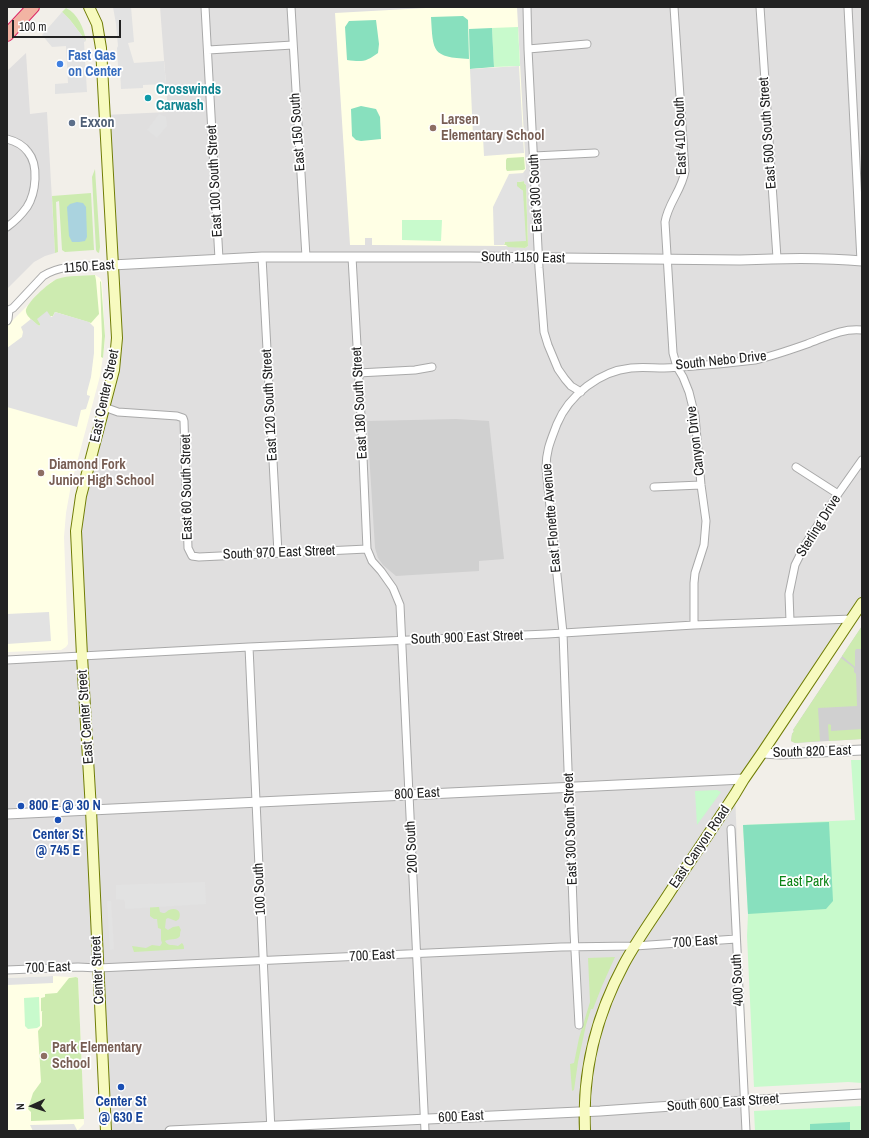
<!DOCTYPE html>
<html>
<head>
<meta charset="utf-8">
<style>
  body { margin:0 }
  #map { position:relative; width:869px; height:1138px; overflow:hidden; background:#f2efe9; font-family:"Archivo Narrow",sans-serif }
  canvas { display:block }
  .frame { position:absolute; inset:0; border:8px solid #222; pointer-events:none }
  .north { position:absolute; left:12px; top:1086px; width:40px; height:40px; -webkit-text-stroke:3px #fff; paint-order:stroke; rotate:267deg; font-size:11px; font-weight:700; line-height:16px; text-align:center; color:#222 }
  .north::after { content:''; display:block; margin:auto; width:14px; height:18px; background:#222; clip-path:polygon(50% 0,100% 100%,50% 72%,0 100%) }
  .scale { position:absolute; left:12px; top:20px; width:109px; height:18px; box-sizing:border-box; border:2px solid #222; border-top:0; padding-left:5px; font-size:12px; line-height:14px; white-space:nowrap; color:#222; -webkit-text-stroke:3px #fff; paint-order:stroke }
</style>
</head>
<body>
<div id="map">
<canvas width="869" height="1138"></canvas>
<div class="frame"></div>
<div class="north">N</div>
<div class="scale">100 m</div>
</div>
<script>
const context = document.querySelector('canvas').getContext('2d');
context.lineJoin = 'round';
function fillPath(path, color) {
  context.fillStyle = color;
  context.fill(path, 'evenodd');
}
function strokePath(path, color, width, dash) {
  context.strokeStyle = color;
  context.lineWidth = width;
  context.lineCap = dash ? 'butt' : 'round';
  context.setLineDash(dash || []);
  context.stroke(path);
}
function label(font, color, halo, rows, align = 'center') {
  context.font = font + ' "Archivo Narrow",sans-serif';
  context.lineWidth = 3.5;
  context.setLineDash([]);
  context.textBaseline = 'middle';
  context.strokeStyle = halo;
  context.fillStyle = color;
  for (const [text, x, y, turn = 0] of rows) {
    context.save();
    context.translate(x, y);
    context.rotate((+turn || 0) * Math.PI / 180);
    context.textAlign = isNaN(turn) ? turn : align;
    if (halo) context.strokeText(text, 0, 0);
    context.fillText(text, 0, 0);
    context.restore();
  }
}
const residential = new Path2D(`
  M 160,7 L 862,7 L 862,607 L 735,794 L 749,1131 L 106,1131 L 98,968 L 7,970 L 7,660 L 81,656 L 76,531 L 116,350 L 104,115 L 168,112 Z
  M 26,53 L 30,114 L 47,112 L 55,253 L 45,256 L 34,262 L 7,289 L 7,71 Z`);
const education = new Path2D(`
  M 444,7 L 517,7 L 525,155 L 526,169 L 523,173 L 524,183 L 526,185 L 528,246 L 525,248 L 506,246 L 372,245 L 372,238 L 365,238 L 365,245 L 350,245 L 335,13 Z
  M 95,275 L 100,278 L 102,282 L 105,336 L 104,350 L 100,376 L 71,485 L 66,513 L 64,537 L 68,644 L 66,647 L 61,650 L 7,652 L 7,326 L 51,282 L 58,279 L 65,278 Z
  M 53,976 L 69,977 L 76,977 L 78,978 L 84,1124 L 78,1130 L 7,1131 L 7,978 Z`);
const religious = new Path2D(`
  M 456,419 L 489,421 L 504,559 L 479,561 L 479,571 L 396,576 L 383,565 L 378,558 L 375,548 L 367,421 Z
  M 862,626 L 862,739 L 795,743 L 791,741 L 792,734 L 794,731 L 793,730 Z`);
const grass = new Path2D(`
  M 66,8 C 78,14 84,28 86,41 L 70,20 L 62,12 Z
  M 524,157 L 525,169 L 523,170 L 507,171 L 506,169 L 506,160 L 507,158 Z
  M 95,169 L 100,247 L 99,253 L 97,252 L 96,250 L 92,177 Z
  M 524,181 L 524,183 L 526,185 L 528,246 L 525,248 L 508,247 L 506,245 L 504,245 L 523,191 L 517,187 L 517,182 Z
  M 91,193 L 94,250 L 65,252 L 62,250 L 59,201 L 56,202 L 58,252 L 55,253 L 52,196 Z
  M 95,275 L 96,280 L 99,314 L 91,323 L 55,312 L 53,316 L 51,316 L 39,326 C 35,323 27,317 26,312 C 24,304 50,282 57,279 C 69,275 83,276 95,275 Z
  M 101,281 L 105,336 L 103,358 L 101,357 L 102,336 L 100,282 Z
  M 862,626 L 862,649 L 856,649 L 855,651 L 855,667 L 842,656 Z
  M 841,658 L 854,668 L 854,672 L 856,674 L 857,706 L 818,708 L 820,741 L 795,743 L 791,741 L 792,734 L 794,731 L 793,730 Z
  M 829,724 L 831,725 L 831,731 L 862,729 L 862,739 L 829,741 L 828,725 Z
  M 150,907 L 159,907 L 160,912 C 161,912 162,913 163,913 C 167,913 166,911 169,910 C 177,907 182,912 179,919 L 176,921 L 168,918 L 166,919 L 165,928 L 168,930 L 173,927 L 179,926 L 181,930 C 180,932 180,934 180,936 C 177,941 169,938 165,941 C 168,947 173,944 178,946 L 182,943 C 184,945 184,947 184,949 L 134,952 L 132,946 L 146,948 L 152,945 L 160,946 L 162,943 L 161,940 L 161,929 L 158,928 L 157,919 L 154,919 L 150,916 Z
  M 615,957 L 602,986 L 593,1009 L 591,1009 L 586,1025 L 578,1062 L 574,1090 L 572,1091 L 570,1064 L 574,1063 L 579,1038 L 590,1002 L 588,958 Z
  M 76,977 L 78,978 L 84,1119 L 31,1121 L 31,1112 L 28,1109 L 33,1093 L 41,1082 L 38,1031 L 42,1026 L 42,1012 L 43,1012 L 41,1011 L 41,998 L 45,997 L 45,994 L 57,993 L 69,978 Z`);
const park = new Path2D(`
  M 518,27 L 520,66 L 494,67 L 492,28 Z
  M 402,220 L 442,220 L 441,241 L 402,240 Z
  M 851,760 L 862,760 L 862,1083 L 848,1082 L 754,1087 L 747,936 L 748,914 L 743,825 L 855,820 Z
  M 717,790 L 721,792 L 697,825 L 695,791 Z
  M 39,997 L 40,1026 L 37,1028 L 28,1029 L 25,1026 L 24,998 Z
  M 862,1106 L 862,1131 L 755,1131 L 754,1111 Z`);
const pitch = new Path2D(`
  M 463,16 L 468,20 L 469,59 C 432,57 433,52 431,17 Z
  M 376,20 L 379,44 L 378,53 C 366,62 362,62 347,60 L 345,27 L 349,21 Z
  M 492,28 L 494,67 L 470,69 L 469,29 Z
  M 361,106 L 376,109 L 380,117 L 381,139 L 361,141 L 356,140 L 352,136 L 351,109 Z
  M 829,822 L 833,901 L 826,909 L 748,914 L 743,825 Z
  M 850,1122 L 850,1131 L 810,1131 L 810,1124 Z`);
const parking = new Path2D(`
  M 113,7 L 131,7 L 134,42 L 128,43 L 134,63 L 164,61 L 166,84 L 143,85 L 143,88 L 121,89 L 120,68 L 118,66 L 117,48 L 118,46 L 116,24 Z
  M 62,12 L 70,20 L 86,41 L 84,42 L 87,92 L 55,94 L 55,84 L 68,83 L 66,46 L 52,47 L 42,35 Z
  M 519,66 L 524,153 L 484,156 L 483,137 L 473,136 L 470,69 Z
  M 159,114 L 166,117 L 167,126 L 157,138 L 147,130 Z
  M 524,173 L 525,181 L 517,182 L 517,186 L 523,191 L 526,241 L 505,242 L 504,245 L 494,245 L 493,207 L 509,174 Z
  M 47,311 L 51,317 L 53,316 L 55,312 L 89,322 L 94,327 L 94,353 L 91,377 L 87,392 L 87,395 L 90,396 L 86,409 L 81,410 L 77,427 L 7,407 L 7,348 L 22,337 L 23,332 L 21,327 L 31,319 L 38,325 L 40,326 L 40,324 L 37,319 Z
  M 49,612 L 51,641 L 7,644 L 7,614 Z
  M 205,882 L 206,904 L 126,909 L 125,908 L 125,902 L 124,900 L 116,899 L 116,885 Z
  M 107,901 L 111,901 L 114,949 L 110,950 Z
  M 53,976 L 53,983 L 7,985 L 7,978 Z
  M 74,1124 L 77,1130 L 33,1131 L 30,1125 Z`);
const water = new Path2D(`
  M 77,202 L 83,203 L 86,207 L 87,237 L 85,241 L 79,242 L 72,242 L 69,236 L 67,207 L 70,204 Z`);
const minor = new Path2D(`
  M 205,7 L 219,259
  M 291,7 L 306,257
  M 527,7 L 528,49 L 539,268 L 544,332 L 548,345 L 558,369 L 565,379 L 571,386 L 581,392
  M 674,7 L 685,171 C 682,190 668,203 665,222 L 673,353 L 677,367 L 683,377 L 689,392 L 695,416 L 701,485 L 706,521 L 704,545 L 695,573 L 694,583 L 694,625
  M 760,7 L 777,258
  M 848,7 L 861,261
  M 528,49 L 587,44
  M 208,50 L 293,45
  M 7,139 C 15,141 23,145 28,152 C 39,165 36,193 27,207 C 22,214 14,222 7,227
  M 534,156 L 595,153
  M 262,257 L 278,553
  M 352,257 L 362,434 L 367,549 L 372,561 L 381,571 L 393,588 L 400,605 L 425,1131
  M 7,311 L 13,308 L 43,276 C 63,263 89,267 112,265
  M 7,321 L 8,319 L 9,310
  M 358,373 L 415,370 L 432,367
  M 104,407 L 118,412 L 177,416 L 183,418 L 184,421 L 188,548 L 192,556 L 199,557 L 367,549
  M 796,467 L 838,494
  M 654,487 L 701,485
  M 790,621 L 789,594 L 795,565 L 805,545 L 838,494 L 862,460
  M 249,647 L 271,1131
  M 7,660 L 249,647 L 547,634 L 694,625 L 852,619
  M 731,829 L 746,1131
  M 7,970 L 78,967 L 98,968 L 561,947 L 635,946 L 736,939
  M 579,1025 L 574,932 L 563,633 L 546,468 C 546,450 551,440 557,424 C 569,395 600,371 631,368 C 642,367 653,368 664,368 C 685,367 707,365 728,363 C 737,362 746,361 755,360 C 773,356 790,350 807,344 C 826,337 842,328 862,330`);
const tertiary = new Path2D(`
  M 112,265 L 262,257 L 470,257 L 740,260 C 781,258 822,257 862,261
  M 762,753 L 780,754 L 862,750
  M 7,814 L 744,779
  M 170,1131 L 600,1111 L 744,1101 L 862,1094`);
const secondary = new Path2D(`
  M 89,7 L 97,24 L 101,48 L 117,338 L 114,370 L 81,496 L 76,531 L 82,656 L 91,810 L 106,1131
  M 585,1131 C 582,1072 596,1016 624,964 C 637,940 653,918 668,895 C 690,861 713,828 735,794 L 744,779 L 762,753 L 862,603`);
const trunk = new Path2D(`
  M 7,35 L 33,7`);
const markers = [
  [60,64,4,"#3f7fe0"],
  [148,98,4,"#0f9aa8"],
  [72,123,4,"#5c6f8a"],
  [433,128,4,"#8d6e63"],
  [41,473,4,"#8d6e63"],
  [21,806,4,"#1a4fb4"],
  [58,820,4,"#1a4fb4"],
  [44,1056,4,"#8d6e63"],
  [121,1087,4,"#1a4fb4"]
];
const shopNames = [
  ["Fast Gas",68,56],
  ["on Center",68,72]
];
const cultureNames = [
  ["Crosswinds",156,90],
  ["Carwash",156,106]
];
const educationNames = [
  ["Larsen",441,120],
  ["Elementary School",441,136],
  ["Diamond Fork",49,465],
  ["Junior High School",49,481],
  ["Park Elementary",52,1048],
  ["School",52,1064]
];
const serviceNames = [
  ["Exxon",80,123]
];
const streetNames = [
  ["East 150 South",298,132,-94],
  ["East 500 South Street",768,133,-94],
  ["East 410 South",681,136,-92],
  ["East 100 South Street",215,181,-93],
  ["East 300 South",536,193,-93],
  ["South 1150 East",523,258,1],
  ["1150 East",89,267,-4],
  ["South Nebo Drive",721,361,-6],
  ["East Center Street",105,396,-78],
  ["East 180 South Street",360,403,-93],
  ["East 120 South Street",270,405,-93],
  ["Canyon Drive",696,441,-97],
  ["East 60 South Street",187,487,-91],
  ["East Flonette Avenue",552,518,-95],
  ["Sterling Drive",819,526,-58],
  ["South 970 East Street",279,553,-2],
  ["South 900 East Street",467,638,-2],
  ["East Center Street",86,717,-94],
  ["South 820 East",812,752,-2],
  ["800 East",417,794,-3],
  ["East 300 South Street",571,829,-92],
  ["200 South",412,847,-93],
  ["East Canyon Road",700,847,-56],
  ["100 South",260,889,-93],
  ["700 East",695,942,-4],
  ["700 East",372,956,-3],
  ["700 East",48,968,-2],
  ["Center Street",98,970,-93],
  ["400 South",738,980,-93],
  ["South 600 East Street",723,1103,-4],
  ["600 East",461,1117,-3]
];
const transitNames = [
  ["800 E @ 30 N",29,806,"left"],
  ["Center St",58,835],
  ["@ 745 E",58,851],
  ["Center St",121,1102],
  ["@ 630 E",121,1118]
];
const parkNames = [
  ["East Park",804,882]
];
fillPath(residential, '#e0dfdf');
fillPath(education, '#ffffe5');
fillPath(religious, '#d0d0d0');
fillPath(grass, '#cdebb0');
fillPath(park, '#c8facc');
fillPath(pitch, '#88e0be');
fillPath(parking, '#e2e2e2');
fillPath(water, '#aad3df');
strokePath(minor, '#a9a9a9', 9);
strokePath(tertiary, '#a9a9a9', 11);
strokePath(secondary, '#707d05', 12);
strokePath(trunk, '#dc2a67', 14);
strokePath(minor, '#fff', 7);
strokePath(tertiary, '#fff', 9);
strokePath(secondary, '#f7fabf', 10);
strokePath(trunk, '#f2b4a3', 12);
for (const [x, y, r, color] of markers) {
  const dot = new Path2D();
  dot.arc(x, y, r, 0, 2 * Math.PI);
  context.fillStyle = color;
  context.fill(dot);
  strokePath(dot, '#fff', 1.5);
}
label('bold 14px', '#366cbe', '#fff', shopNames, 'left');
label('bold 14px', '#0d838f', '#fff', cultureNames, 'left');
label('bold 14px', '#785e54', '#fff', educationNames, 'left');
label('bold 14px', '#4e5e75', '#fff', serviceNames, 'left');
label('14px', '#222', '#fff', streetNames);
label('bold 14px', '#164399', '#fff', transitNames);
label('14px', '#0c8416', '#fff', parkNames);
</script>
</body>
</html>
